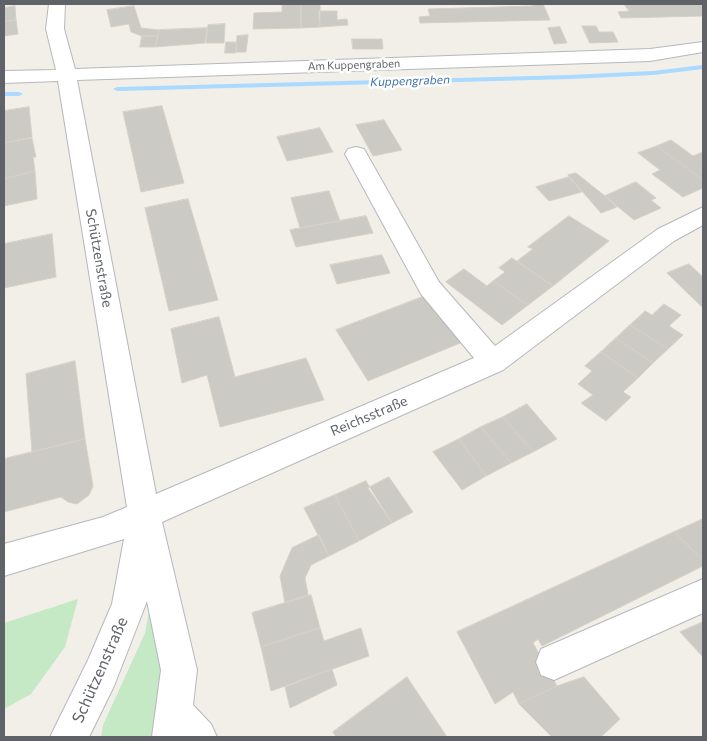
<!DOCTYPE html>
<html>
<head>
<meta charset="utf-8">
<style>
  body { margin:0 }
  #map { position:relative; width:707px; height:741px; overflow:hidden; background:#f1efe8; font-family:Commissioner,sans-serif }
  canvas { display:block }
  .frame { position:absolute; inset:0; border:5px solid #5f6368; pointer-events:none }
</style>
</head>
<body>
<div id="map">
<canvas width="707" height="741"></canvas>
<div class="frame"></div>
</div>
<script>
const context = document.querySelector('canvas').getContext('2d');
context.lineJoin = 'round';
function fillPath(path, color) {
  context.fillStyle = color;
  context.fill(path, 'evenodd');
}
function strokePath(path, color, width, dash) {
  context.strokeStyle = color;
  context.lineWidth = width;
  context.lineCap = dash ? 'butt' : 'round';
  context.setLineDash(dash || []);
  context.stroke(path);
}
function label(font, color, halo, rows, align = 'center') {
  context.font = font + ' Commissioner,sans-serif';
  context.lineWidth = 5;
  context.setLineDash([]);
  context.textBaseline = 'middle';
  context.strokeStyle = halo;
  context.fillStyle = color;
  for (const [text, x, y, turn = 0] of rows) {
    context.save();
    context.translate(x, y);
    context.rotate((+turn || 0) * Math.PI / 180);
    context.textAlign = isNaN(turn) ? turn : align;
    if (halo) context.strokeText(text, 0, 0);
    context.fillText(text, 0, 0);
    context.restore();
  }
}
const green = new Path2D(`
  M 153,590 C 159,638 174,693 151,737 L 101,737 L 103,725 L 145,633 Z
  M 78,599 L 65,647 L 31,694 L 4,709 L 4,623 Z`);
const stream = new Path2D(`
  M 703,65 L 703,69 L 653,75 L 570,79 L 117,91 L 113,89 L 117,87 L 570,75 L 653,71 Z
  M 4,92 L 19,92 L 23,94 L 19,96 L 4,96 Z`);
const building = new Path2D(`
  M 290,4 L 301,4 L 301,28 L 253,29 L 254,13 L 282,12 L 282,5 Z
  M 301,4 L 320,4 L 320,27 L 301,28 Z
  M 531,4 L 543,4 L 550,20 L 420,23 L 419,17 L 430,16 L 428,9 L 533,6 Z
  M 624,4 L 703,4 L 703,16 L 621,18 L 618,12 L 629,11 Z
  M 15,6 L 16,20 L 4,22 L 4,8 Z
  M 134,6 L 141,28 L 159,30 L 158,36 L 142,36 L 131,32 L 129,24 L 111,27 L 107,10 Z
  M 319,11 L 337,11 L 337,20 L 347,19 L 348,25 L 320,27 Z
  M 16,20 L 18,34 L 4,36 L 4,22 Z
  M 225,24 L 224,43 L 206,43 L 208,25 Z
  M 582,26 L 596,26 L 599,32 L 613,32 L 618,42 L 590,43 Z
  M 560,27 L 567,43 L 554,44 L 548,28 Z
  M 207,28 L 205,43 L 155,47 L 159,30 Z
  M 248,35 L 246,52 L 236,52 L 237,36 Z
  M 142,36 L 158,36 L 155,47 L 140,47 Z
  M 352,39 L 382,39 L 383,49 L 353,49 Z
  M 226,42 L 236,42 L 236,53 L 225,53 Z
  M 162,106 L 184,183 L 141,192 L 123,112 Z
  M 29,107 L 32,137 L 4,143 L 4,111 Z
  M 384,120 L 402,150 L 373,156 L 356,125 Z
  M 320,128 L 333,152 L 287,161 L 277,137 Z
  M 32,138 L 36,157 L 33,157 L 35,171 L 4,179 L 4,143 Z
  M 671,140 L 693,156 L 703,152 L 703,180 L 657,146 Z
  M 657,146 L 703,180 L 703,188 L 683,197 L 652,174 L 660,170 L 638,153 Z
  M 35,171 L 37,199 L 4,206 L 4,179 Z
  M 576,173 L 605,196 L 617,207 L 601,213 L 568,175 Z
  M 569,177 L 582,192 L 549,201 L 536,187 Z
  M 636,182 L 656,198 L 651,200 L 661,208 L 634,220 L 605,196 Z
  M 329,191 L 340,221 L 300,228 L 291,198 Z
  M 188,199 L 218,300 L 169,311 L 145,208 Z
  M 366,216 L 373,233 L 296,247 L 290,230 Z
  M 569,216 L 609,241 L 553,286 L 517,261 L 533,249 L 528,247 Z
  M 52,234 L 56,277 L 4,288 L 4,244 Z
  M 382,255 L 390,273 L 337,284 L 330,265 Z
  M 512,258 L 553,286 L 528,305 L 493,281 L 505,272 L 499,268 Z
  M 689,264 L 703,277 L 703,308 L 667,273 Z
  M 464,269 L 487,286 L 493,281 L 528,305 L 502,325 L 446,282 Z
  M 430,294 L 465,341 L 368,381 L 336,330 Z
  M 664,304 L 681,315 L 669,326 L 683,335 L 668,349 L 630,325 L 645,311 L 652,315 Z
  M 219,317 L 235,377 L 306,358 L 324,400 L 220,427 L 207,375 L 182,383 L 171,329 Z
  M 630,325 L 668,349 L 653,363 L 616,338 Z
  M 616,338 L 653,363 L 638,378 L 601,352 Z
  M 601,352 L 638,378 L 623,392 L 631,397 L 606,421 L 581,403 L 593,395 L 578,384 L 592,371 L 585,366 Z
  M 75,361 L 85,439 L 32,452 L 26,374 Z
  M 527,404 L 557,439 L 533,452 L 503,417 Z
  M 503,417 L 533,452 L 511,463 L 481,427 Z
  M 481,427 L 511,463 L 486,476 L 459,439 Z
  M 85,439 L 93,486 L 89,495 L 77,504 L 68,502 L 61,497 L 4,512 L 4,459 Z
  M 459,439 L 486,476 L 462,490 L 433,452 Z
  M 389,477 L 413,512 L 392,523 L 368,488 Z
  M 366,481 L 392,523 L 359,541 L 335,495 Z
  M 335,495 L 359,541 L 329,556 L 304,508 Z
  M 703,519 L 703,560 L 674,532 Z
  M 674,532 L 703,560 L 703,566 L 542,646 L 538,639 L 533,643 L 557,686 L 519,704 L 513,692 L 495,704 L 457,632 Z
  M 319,535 L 329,556 L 311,565 L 305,578 L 308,595 L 285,603 L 280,576 L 292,548 Z
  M 311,595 L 320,628 L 261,647 L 252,613 Z
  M 703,622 L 703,657 L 680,632 Z
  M 320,628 L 324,641 L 361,628 L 369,656 L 271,691 L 261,647 Z
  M 332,669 L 337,685 L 290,708 L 285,687 Z
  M 407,677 L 447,737 L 336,737 L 333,732 Z
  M 584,677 L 620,719 L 601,737 L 552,737 L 519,704 L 557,686 Z`);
const minor = new Path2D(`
  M 49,4 L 65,4 L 64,29 L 75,69 L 650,49 L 703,42 L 703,52 L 650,61 L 77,80 L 156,494 L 474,358 L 421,294 L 345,154 L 348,149 L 356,147 L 364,149 L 439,282 L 495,346 L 658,229 L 703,207 L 703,225 L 674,241 L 503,370 L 162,522 L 197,670 L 193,705 L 211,724 L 217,737 L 152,737 L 161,670 L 147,601 L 114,686 L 89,737 L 50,737 L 88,660 L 112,604 L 124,539 L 4,576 L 4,544 L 103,517 L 127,507 L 58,81 L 4,83 L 4,71 L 56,70 L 46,29 Z
  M 703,579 L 703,613 L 554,680 L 541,675 L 536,662 L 541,649 Z`);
const farStreetnames = [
  ["Am Kuppengraben",354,65,-2]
];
const farWaternames = [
  ["Kuppengraben",410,81,-2]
];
const streetNames = [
  ["Schützenstraße",99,258,80],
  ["Reichsstraße",369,416,-23]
];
const nearStreetnames = [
  ["Schützenstraße",100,670,-66]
];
fillPath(green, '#c5e8c5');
fillPath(stream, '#aadaff');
fillPath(building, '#cccac5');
strokePath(building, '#d6d1c6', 1);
strokePath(minor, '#b5b8bc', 2);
fillPath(minor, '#fff');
label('11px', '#5f6368', '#fff', farStreetnames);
label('italic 12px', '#4174aa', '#fff', farWaternames);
label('14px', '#5f6368', '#fff', streetNames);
label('16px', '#5f6368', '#fff', nearStreetnames);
</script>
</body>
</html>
